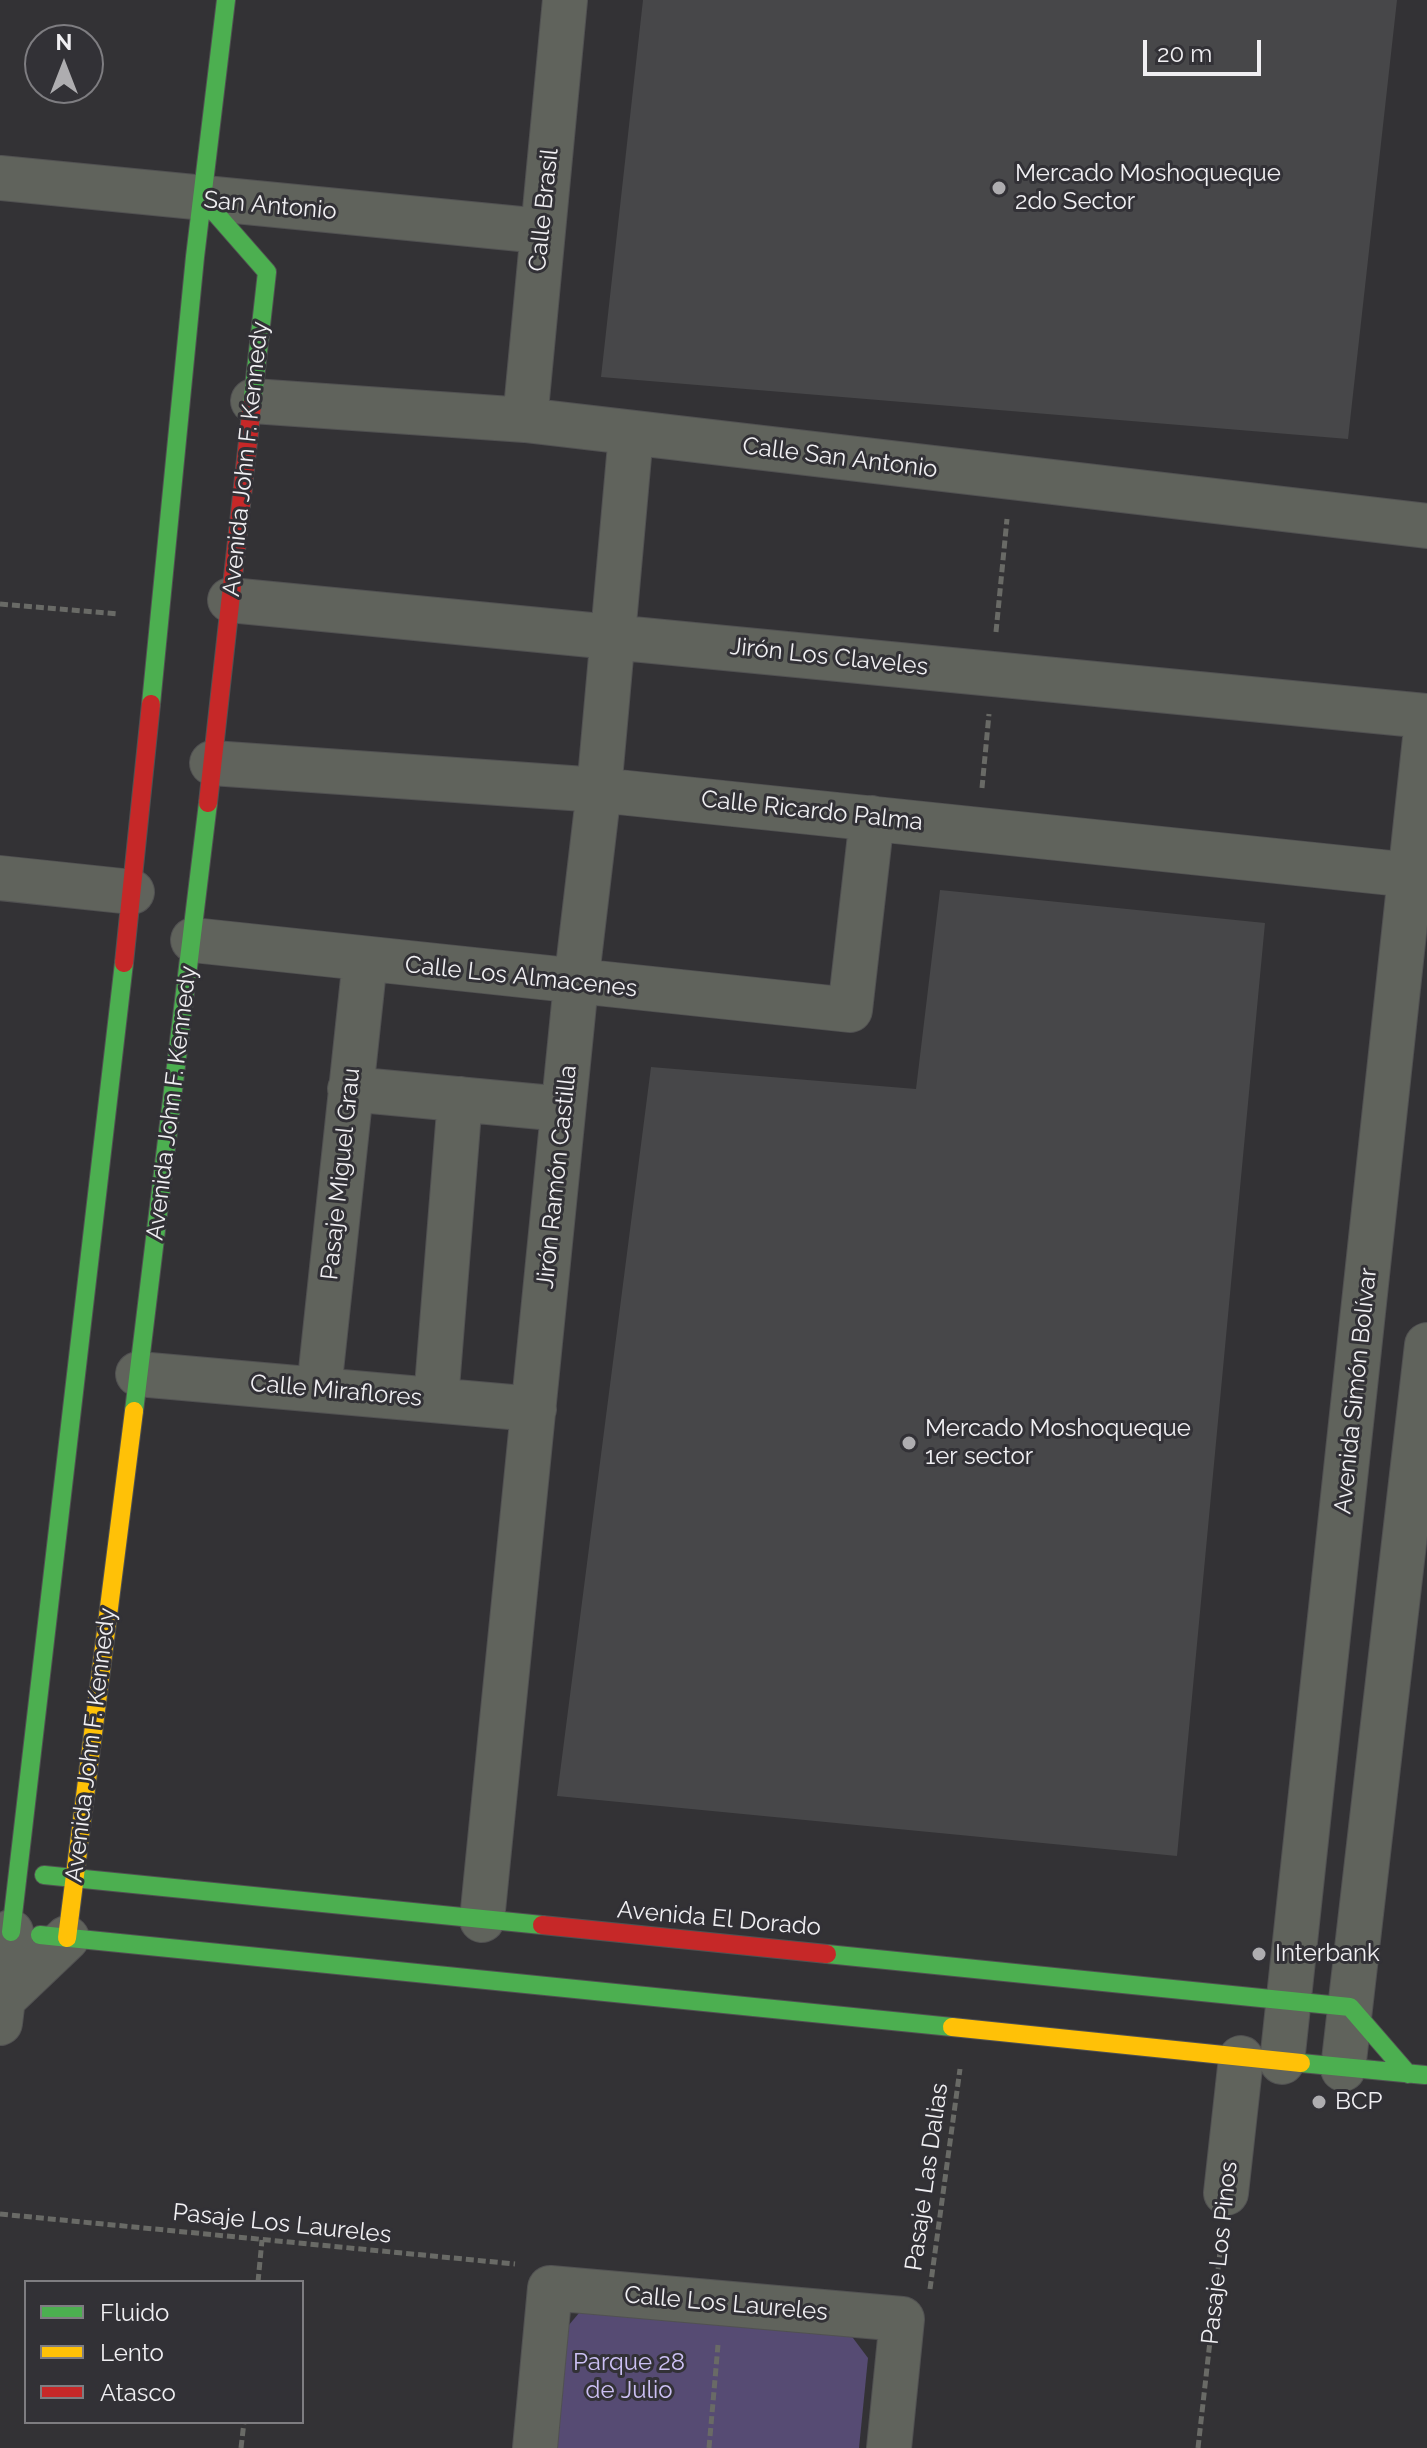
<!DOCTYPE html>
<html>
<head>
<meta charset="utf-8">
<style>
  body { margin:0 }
  #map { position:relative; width:1427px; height:2448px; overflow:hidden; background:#333235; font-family:Raleway,sans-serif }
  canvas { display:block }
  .legend { position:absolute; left:24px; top:2280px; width:280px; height:144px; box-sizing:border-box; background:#323136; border:2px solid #7e7d81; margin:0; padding:10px 14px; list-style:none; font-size:24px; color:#f0eff2 }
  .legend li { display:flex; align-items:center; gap:16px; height:40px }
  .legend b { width:40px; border:2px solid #7e7d81 }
  .north { position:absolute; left:24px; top:24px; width:80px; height:80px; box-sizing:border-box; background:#323136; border:2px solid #7e7d81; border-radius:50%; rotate:0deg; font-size:22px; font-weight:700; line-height:32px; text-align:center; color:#f0eff2 }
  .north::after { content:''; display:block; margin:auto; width:28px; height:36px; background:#aeadb0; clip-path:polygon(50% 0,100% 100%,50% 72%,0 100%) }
  .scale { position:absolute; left:1143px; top:40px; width:118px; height:36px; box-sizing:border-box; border:4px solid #f0eff2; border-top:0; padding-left:10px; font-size:24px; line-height:28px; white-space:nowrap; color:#f0eff2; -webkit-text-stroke:6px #323136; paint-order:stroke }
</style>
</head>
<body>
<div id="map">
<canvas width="1427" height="2448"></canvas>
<ul class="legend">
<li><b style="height:10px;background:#4caf50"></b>Fluido</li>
<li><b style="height:10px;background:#ffc107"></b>Lento</li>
<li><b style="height:10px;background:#c62828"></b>Atasco</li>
</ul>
<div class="north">N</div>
<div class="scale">20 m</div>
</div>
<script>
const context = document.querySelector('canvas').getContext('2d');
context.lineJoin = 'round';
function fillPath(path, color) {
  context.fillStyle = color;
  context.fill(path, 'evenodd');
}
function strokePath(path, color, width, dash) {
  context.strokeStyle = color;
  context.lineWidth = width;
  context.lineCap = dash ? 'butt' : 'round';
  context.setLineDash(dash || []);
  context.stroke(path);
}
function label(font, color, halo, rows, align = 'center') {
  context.font = font + ' Raleway,sans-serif';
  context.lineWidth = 6;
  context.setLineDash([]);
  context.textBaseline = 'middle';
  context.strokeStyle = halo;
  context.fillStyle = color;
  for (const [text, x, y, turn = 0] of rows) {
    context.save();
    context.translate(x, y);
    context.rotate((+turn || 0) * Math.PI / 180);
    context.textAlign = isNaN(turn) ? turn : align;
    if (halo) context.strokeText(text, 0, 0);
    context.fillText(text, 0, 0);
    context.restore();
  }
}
const green = new Path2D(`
  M 601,2302 L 850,2334 L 868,2358 L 859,2448 L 551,2448 L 563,2332 L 579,2313 Z`);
const building = new Path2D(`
  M 643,0 L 1397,0 L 1348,439 L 601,377 Z
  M 940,890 L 1265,923 L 1177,1856 L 557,1796 L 651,1067 L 916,1089 Z`);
const path = new Path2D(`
  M 0,604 L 119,614
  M 996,632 L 1007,519
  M 982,788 L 989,714
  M 0,2214 L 515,2264
  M 258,2282 L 262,2240
  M 930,2289 L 960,2069
  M 241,2448 L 244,2422
  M 709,2448 L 718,2345
  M 1198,2448 L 1222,2234`);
const street = new Path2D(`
  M 0,178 L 541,231
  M 253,401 L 525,420 L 1427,526
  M 525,420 L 565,0
  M 230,600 L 1427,716
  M 212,763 L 599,790 L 1410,875
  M 0,878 L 132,892
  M 193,940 L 850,1010 L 872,818
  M 350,1089 L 563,1109
  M 138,1374 L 534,1409
  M 319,1389 L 365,960
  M 436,1400 L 460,1099
  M 482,1920 L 576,984 L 599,790 L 631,434
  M 3,1999 L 67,1938
  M 0,2023 L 11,1932
  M 1282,2062 L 1427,720
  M 1343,2069 L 1427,1345
  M 1226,2193 L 1241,2058
  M 535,2448 L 550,2288 L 902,2319 L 889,2448`);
const fast = new Path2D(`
  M 204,200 L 267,272 L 252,405
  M 151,704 L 195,257 L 226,0
  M 134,1411 L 208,803
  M 44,1875 L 542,1925
  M 11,1932 L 124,963
  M 40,1935 L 952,2027
  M 827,1954 L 1350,2007 L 1408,2074
  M 1301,2063 L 1425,2075`);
const slow = new Path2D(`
  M 67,1938 L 134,1411
  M 952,2027 L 1301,2063`);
const jam = new Path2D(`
  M 208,803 L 252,405
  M 124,963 L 151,704
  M 542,1925 L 827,1954`);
const markers = [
  [999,188,8,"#aeadb0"],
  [909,1443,8,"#aeadb0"],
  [1259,1954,8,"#aeadb0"],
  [1319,2102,8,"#aeadb0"]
];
const poiNames = [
  ["Mercado Moshoqueque",1015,174],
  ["2do Sector",1015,202],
  ["Mercado Moshoqueque",925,1429],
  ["1er sector",925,1457],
  ["Interbank",1275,1954],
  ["BCP",1335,2102]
];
const streetNames = [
  ["San Antonio",270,206,5],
  ["Calle Brasil",544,210,-84],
  ["Calle San Antonio",840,458,7],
  ["Avenida John F. Kennedy",246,459,-84],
  ["Jirón Los Claveles",829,657,6],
  ["Calle Ricardo Palma",812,811,6],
  ["Calle Los Almacenes",521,977,6],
  ["Avenida John F. Kennedy",172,1103,-83],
  ["Pasaje Miguel Grau",341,1174,-84],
  ["Jirón Ramón Castilla",557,1177,-84],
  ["Calle Miraflores",336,1391,5],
  ["Avenida Simón Bolívar",1356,1391,-84],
  ["Avenida John F. Kennedy",91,1745,-83],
  ["Avenida El Dorado",719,1919,5],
  ["Pasaje Las Dalias",927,2177,-82],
  ["Pasaje Los Laureles",282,2224,6],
  ["Pasaje Los Pinos",1220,2253,-84],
  ["Calle Los Laureles",726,2304,5]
];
const parkNames = [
  ["Parque 28",629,2363],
  ["de Julio",629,2391]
];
fillPath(green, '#564b73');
fillPath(building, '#474749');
strokePath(street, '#515152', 46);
strokePath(fast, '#515152', 20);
strokePath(slow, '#515152', 20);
strokePath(jam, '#515152', 20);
strokePath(path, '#696a66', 5, [8, 4]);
strokePath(street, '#60635c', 44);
strokePath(fast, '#4caf50', 18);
strokePath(slow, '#ffc107', 18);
strokePath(jam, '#c62828', 18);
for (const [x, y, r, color] of markers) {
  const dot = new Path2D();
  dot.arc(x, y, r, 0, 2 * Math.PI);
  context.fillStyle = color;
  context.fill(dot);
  strokePath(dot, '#323136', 3);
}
label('24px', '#f0eff2', '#323136', poiNames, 'left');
label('24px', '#f0eff2', '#323136', streetNames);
label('24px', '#ccc0f4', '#323136', parkNames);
</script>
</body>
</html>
